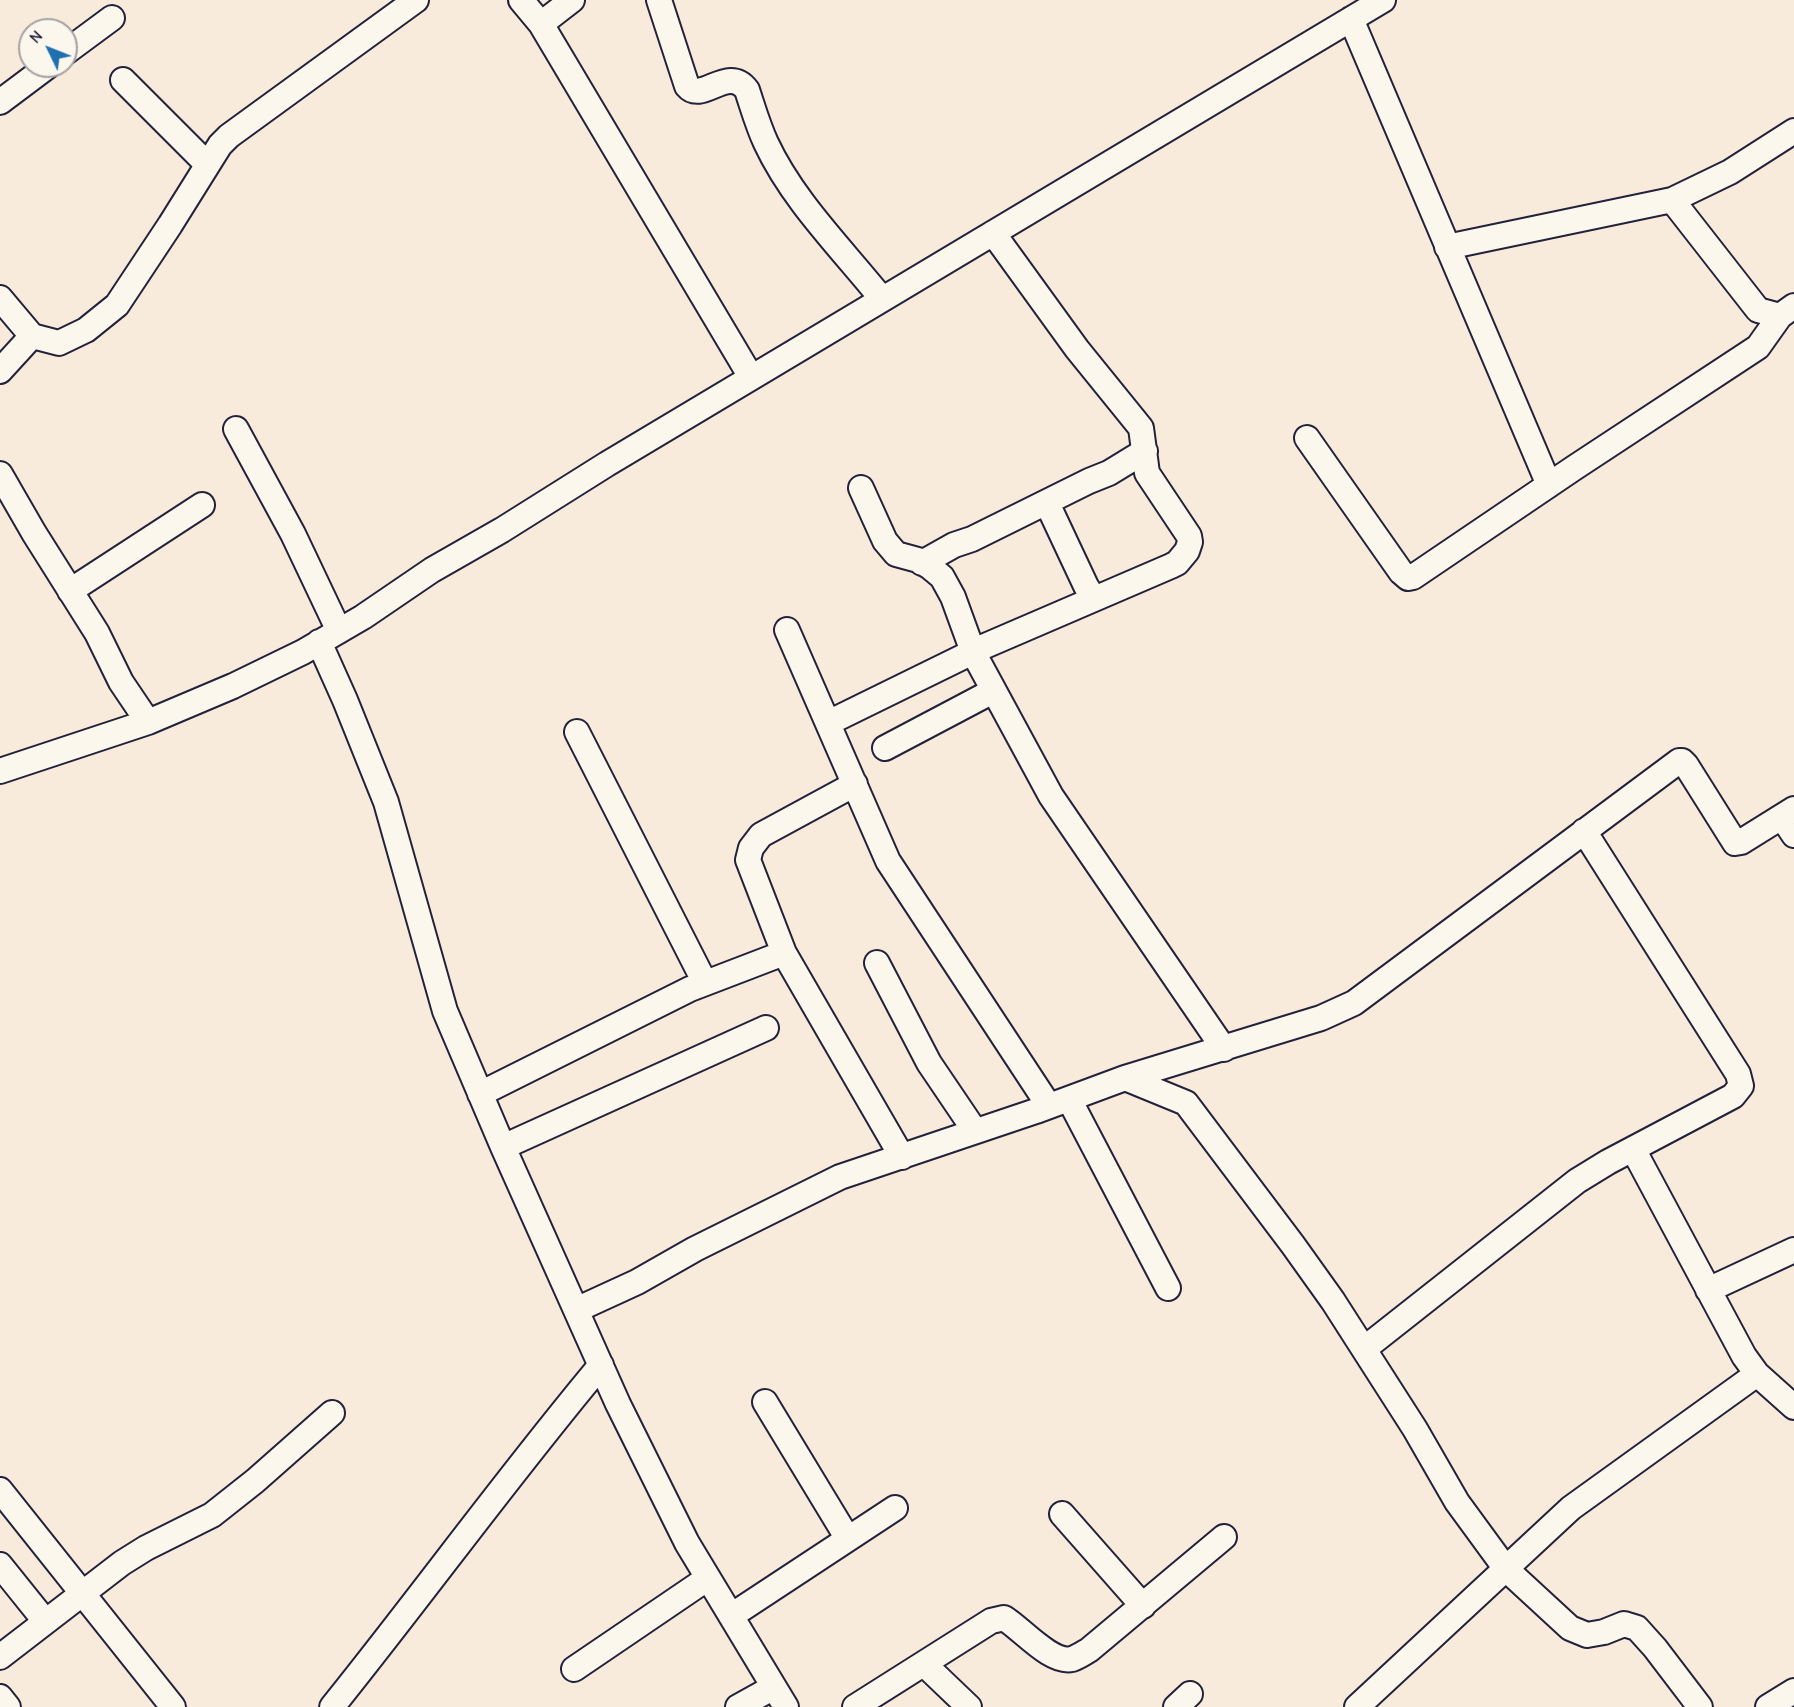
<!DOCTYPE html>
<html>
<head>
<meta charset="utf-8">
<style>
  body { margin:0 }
  #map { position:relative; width:1794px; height:1707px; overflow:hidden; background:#f8ebdc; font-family:"Comic Neue",sans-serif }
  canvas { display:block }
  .north { position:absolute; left:18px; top:18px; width:60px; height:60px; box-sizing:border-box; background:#fbf7ec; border:2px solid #a4a2a5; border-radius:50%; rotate:313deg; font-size:16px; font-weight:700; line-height:24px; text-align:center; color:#22223b }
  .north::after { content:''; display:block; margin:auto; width:21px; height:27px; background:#1f6fb2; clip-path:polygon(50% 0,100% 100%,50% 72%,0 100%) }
</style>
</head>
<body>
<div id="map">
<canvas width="1794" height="1707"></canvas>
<div class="north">N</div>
</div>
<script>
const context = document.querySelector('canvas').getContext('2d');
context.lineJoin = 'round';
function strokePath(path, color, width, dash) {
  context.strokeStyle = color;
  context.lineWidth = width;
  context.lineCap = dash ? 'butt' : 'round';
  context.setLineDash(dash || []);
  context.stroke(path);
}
const minor = new Path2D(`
  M 521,0 L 541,24 L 751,377
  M 659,0 L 687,86 C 702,104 728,64 747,90 C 753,108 758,126 766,143 C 793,201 842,249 882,299
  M 1351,19 L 1549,485
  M 541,24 L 572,0
  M 66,52 L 112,18
  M 123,80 L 207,164
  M 0,102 L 48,66
  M 1672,200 L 1758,310 L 1780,316
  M 1447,247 L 1672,200 L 1730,172 L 1794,131
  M 0,298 L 32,336 L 0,371
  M 32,336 L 59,343 L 86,330 L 117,305 L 170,225 L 220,145 L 229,136 L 416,0
  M 236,429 L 293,534 L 339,631
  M 1307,438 L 1401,572 L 1408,578 L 1413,577 L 1574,468 L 1758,347 L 1780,316 L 1794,306
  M 0,474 L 34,533 L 97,633 L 121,682 L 148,722 L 233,686 L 303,652 L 363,617 L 432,570 L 502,530 L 607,464 L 1383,0
  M 861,488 L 885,541 L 896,554 L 918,560 L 930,567 L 942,577 L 953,597 L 973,652 L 1051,796 L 1224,1049
  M 1047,503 L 1086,586 L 1094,599
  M 922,563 L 954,545 L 972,539 L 1089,481 L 1109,473 L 1145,451
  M 70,591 L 202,505
  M 787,630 L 888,861 L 1049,1106
  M 319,642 L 345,700 L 386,802 L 445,1011 L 503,1147 L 618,1404 L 687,1543 L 786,1707
  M 828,723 L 985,646 L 1171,566 L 1177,563 L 1187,551 L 1190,542 L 1189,536 L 1147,473 L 1141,428 L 1077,349 L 993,233
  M 577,732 L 705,983
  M 885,748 L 993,691
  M 0,771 L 148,722
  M 855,784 L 761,835 L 751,848 L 748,860 L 784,953 L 902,1157
  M 1782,817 L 1794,835
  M 877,963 L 929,1063 L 975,1131
  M 1125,1078 L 1321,1018 L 1354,1003 L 1679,761 L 1682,761 L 1686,765 L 1735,843 L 1741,842 L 1794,809
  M 480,1094 L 690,989 L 784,953
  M 1069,1099 L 1168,1288
  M 503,1147 L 766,1028
  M 1633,1149 L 1744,1356 L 1757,1374 L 1794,1407
  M 1708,1290 L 1794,1250
  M 576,1310 L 637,1282 L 695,1249 L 840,1177 L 1036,1111 L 1125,1078 L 1186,1103 L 1293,1245 L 1333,1301 L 1415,1429 L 1457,1502 L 1506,1569 L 1570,1628 L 1587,1635 L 1604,1632 L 1624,1624 L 1637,1628 L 1655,1648 L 1700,1707
  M 1364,1349 L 1577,1181 L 1608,1162 L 1733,1096 L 1741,1086 L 1738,1074 L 1584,831
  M 765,1402 L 848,1539
  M 0,1490 L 173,1707
  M 1062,1514 L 1143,1606
  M 0,1565 L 45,1621
  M 731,1616 L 895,1508
  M 0,1657 L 122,1563 L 146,1548 L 212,1515 L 255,1481 L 332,1413
  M 924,1664 L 969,1707
  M 574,1669 L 708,1578
  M 0,1697 L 8,1707
  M 332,1707 C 423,1594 508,1476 601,1365
  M 738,1707 L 774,1687
  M 855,1707 L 991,1621 L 1004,1618 C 1022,1629 1051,1664 1072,1659 C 1078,1657 1084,1653 1089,1650 L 1224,1537
  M 1176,1707 L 1190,1694
  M 1357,1707 L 1571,1508 L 1757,1374
  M 1768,1707 L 1794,1691`);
strokePath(minor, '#22223b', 28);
strokePath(minor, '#fbf7ec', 24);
</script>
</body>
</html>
